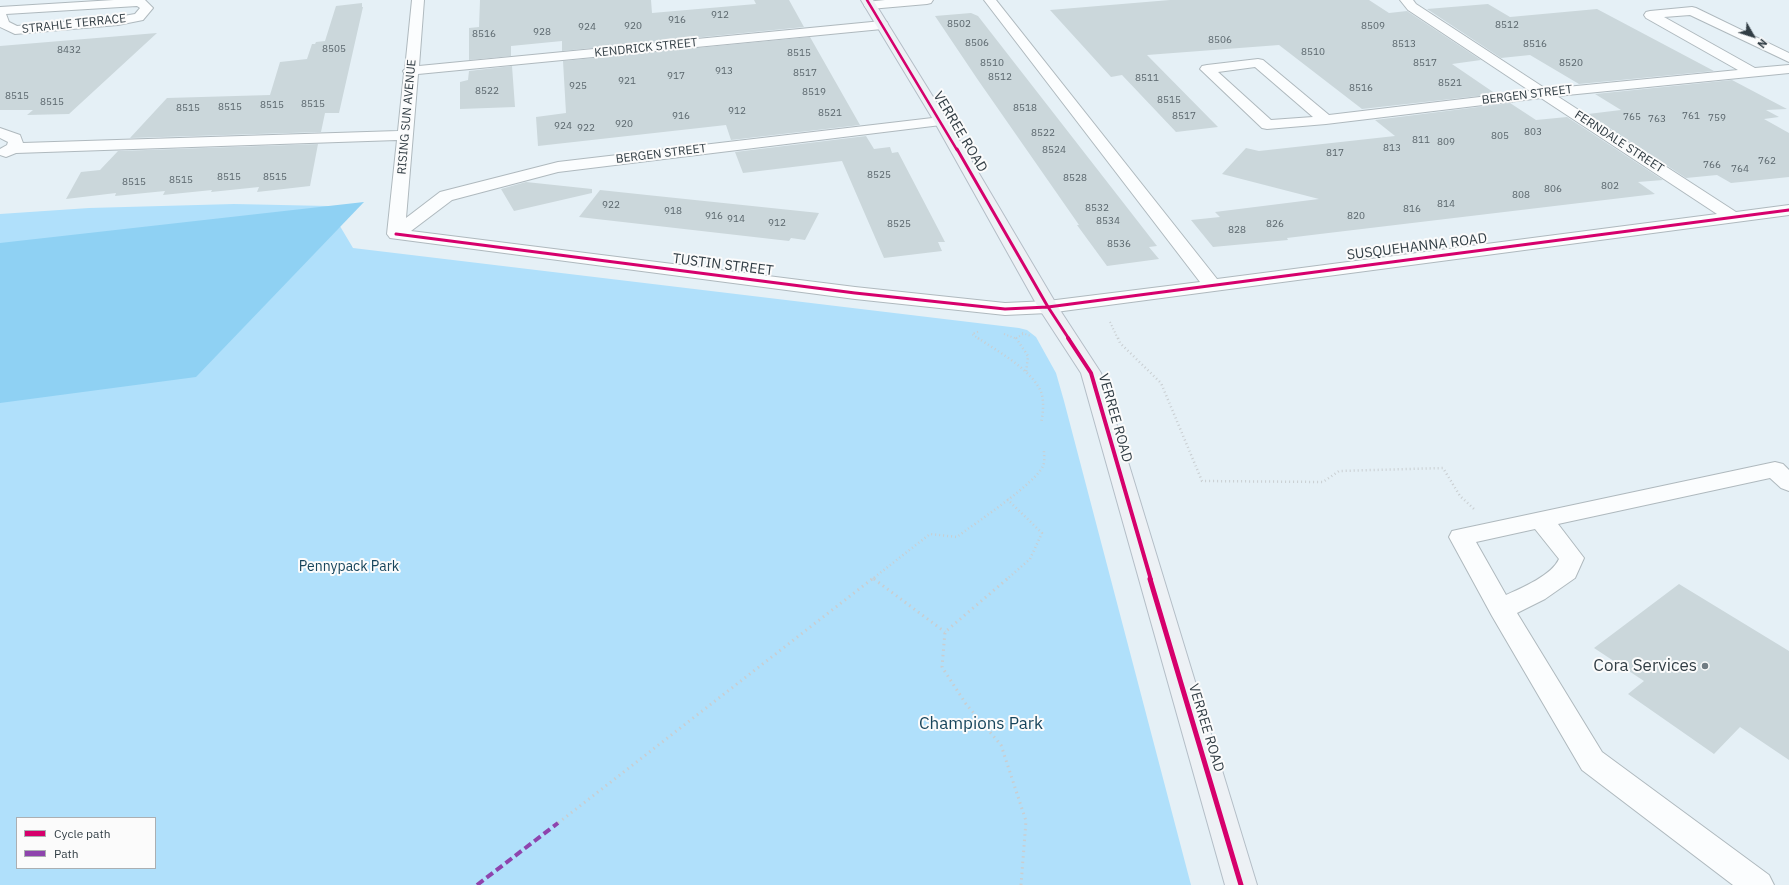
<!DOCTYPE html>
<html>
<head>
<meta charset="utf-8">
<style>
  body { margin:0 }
  #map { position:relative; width:1789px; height:885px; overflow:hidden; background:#e5f0f6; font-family:"IBM Plex Sans",sans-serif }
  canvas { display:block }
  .legend { position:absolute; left:16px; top:817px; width:140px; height:52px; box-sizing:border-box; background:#fbfbfb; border:1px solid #abafb2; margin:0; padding:5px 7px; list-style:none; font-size:12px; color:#323e45 }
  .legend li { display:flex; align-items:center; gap:8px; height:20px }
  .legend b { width:20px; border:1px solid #abafb2 }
  .north { position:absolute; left:1733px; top:16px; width:40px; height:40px; -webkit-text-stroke:3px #fbfbfb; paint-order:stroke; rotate:129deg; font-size:11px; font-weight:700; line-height:16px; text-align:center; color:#323e45 }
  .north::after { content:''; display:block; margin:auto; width:14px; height:18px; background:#323e45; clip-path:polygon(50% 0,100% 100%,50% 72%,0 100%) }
</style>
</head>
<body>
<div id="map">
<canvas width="1789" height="885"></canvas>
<ul class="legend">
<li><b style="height:5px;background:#d6006c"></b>Cycle path</li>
<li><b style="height:5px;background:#8e44ad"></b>Path</li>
</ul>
<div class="north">N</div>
</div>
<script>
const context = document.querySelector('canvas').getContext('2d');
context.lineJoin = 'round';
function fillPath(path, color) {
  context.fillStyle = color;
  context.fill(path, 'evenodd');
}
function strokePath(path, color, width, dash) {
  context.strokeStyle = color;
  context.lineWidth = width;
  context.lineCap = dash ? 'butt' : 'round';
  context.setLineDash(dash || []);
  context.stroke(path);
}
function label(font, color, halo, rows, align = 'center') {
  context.font = font + ' "IBM Plex Sans",sans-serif';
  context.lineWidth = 4;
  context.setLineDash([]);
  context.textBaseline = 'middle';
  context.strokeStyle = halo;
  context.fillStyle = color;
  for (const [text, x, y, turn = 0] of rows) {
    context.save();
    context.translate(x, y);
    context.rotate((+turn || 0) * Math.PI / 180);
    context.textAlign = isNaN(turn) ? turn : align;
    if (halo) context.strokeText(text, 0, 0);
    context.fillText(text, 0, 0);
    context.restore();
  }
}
const green = new Path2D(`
  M 234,204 L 328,206 L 353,248 L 1019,328 L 1027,330 L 1036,337 L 1056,373 L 1064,401 L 1191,885 L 0,885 L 0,214 L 89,208 ZM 17,818 L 155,818 L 155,868 L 17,868 Z`);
const forest = new Path2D(`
  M 364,202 L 196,377 L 0,403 L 0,243 Z`);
const building = new Path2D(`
  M 480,0 L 651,0 L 652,13 L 756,4 L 754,0 L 789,0 L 804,27 L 562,51 L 562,41 L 511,46 L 511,56 L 469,60 L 469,28 L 479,27 Z
  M 1170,0 L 1369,0 L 1389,13 L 1407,11 L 1481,60 L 1452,64 L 1496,94 L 1362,109 L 1279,45 L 1147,55 L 1218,127 L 1176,132 L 1122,75 L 1111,77 L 1050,10 Z
  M 362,3 L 362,7 L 363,7 L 339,113 L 325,113 L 321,132 L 130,138 L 167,98 L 270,95 L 280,62 L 307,59 L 312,44 L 315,44 L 316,42 L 325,41 L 336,6 Z
  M 1488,4 L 1510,17 L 1597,9 L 1714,71 L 1579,84 L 1530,55 L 1501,58 L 1427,9 Z
  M 971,13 L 978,16 L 1157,246 L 1149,247 L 1159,259 L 1107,266 L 1077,225 L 1079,225 L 978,80 L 935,16 Z
  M 157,33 L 69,114 L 27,115 L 33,110 L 0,110 L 0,46 Z
  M 810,37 L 860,125 L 731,140 L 726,125 L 538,146 L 536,117 L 566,113 L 563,61 Z
  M 512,66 L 515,107 L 460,109 L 460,82 L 468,80 L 469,71 Z
  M 1732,80 L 1787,109 L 1766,110 L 1779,117 L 1764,119 L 1789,133 L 1789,177 L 1731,183 L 1717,175 L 1686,178 L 1588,114 L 1621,110 L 1595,94 Z
  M 1510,103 L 1536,120 L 1567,117 L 1663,180 L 1638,182 L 1655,194 L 1320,234 L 1287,238 L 1288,240 L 1213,247 L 1191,220 L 1220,217 L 1215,212 L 1319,199 L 1222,174 L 1246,148 L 1259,151 L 1395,136 L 1375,120 Z
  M 866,136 L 874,149 L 890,147 L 892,153 L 898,152 L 945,242 L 938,242 L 942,251 L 884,258 L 842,161 L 743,173 L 735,152 Z
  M 318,144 L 310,186 L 257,192 L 259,187 L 211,192 L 212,190 L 163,195 L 165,191 L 115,196 L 116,193 L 66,199 L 81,172 L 100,170 L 118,151 Z
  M 526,182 L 592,189 L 592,193 L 514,211 L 501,189 Z
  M 600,190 L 647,195 L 819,213 L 805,240 L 791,238 L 789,241 L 579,217 Z
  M 1679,584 L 1789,651 L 1789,760 L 1740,727 L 1714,754 L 1628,694 L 1644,681 L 1594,648 Z`);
const pathFar2 = new Path2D(`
  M 1110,322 L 1118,339
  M 1022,333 L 1031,336
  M 1004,334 L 1017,339
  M 1016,338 L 1023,334
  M 979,339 L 972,334 L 980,331`);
const pathFar1 = new Path2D(`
  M 978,338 C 997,351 1036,372 1042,395 C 1044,404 1043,414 1041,423
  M 1016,338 L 1028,356 L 1026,373
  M 1118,338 L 1120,343 L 1161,383 L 1202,481 L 1323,482 L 1339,471 L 1443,468 L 1460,496 L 1474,509
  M 873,578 L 875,580
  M 871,580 L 930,534 L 957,537 C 975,523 1035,484 1043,466 C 1045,462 1044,456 1044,451
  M 1006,580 L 1030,559 L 1042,533 L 1007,499`);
const path = new Path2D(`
  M 874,579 L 945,632
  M 1007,579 L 945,632 L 942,667 L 966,704 L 1001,745 L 1026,821 L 1021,885
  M 558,823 L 872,579`);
const minor = new Path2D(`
  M 114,0 L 145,0 L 153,8 L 143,20 L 118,25 L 15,34 L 0,27 L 0,7 ZM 137,6 L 140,8 L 135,14 L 118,17 L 17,26 L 9,22 L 6,14 Z
  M 412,0 L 424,0 L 419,66 L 882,21 L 887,22 L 888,25 L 887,28 L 882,29 L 418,74 L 406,218 L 440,192 L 558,162 L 941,117 L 946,118 L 948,121 L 946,124 L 941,125 L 558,172 L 452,200 L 411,231 L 855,287 L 1005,303 L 1048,301 L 1200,282 L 984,0 L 996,0 L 1217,279 L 1717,214 L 1541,98 L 1326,124 L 1267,129 L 1262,128 L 1200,69 L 1202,66 L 1207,65 L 1258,59 L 1263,60 L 1329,115 L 1530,91 L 1408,10 L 1400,0 L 1413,0 L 1416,4 L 1546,89 L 1738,70 L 1646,18 L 1644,15 L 1646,12 L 1650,11 L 1692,7 L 1696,8 L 1789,53 L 1789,62 L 1690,15 L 1664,17 L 1755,68 L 1789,65 L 1789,73 L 1557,96 L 1736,212 L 1789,205 L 1789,215 L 1048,313 L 1005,315 L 855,299 L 390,238 L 387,234 L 397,140 L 16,153 L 6,157 L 0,155 L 0,149 L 7,145 L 8,142 L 0,138 L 0,128 L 20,135 L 23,143 L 398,131 L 404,73 L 403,71 L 405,69 ZM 1255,67 L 1313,117 L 1271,120 L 1218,72 Z
  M 885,0 L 933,0 L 931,3 L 927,4 L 870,9 L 866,8 L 864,5 L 866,2 Z
  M 1775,462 L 1783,464 L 1789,470 L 1789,491 L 1781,488 L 1770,478 L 1558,524 L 1584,558 L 1575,578 L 1545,599 L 1517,613 L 1602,752 L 1769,875 L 1774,885 L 1733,885 L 1582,770 L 1492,616 L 1449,537 L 1452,531 L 1461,529 ZM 1535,529 L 1559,559 C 1552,575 1522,588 1506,595 L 1476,542 Z`);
const major = new Path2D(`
  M 861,0 L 873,0 L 948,121 L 1058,307 L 1101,373 L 1257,885 L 1225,885 L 1081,373 L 1038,307 L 934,121 Z`);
const quiet = new Path2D(`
  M 477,885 L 558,823`);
const cyclewayFar3 = new Path2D(`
  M 867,0 L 957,150`);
const cyclewayFar2 = new Path2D(`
  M 957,149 L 1048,307 L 1069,339
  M 396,234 L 855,293 L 1005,309 L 1048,307 L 1789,210`);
const cyclewayFar1 = new Path2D(`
  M 1068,338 L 1091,373 L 1151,580`);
const cycleway = new Path2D(`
  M 1150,579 L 1241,885`);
const markers = [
  [1705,666,4,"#717c83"]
];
const farNumbernames = [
  ["912",720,15],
  ["916",677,20],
  ["8502",959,24],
  ["8512",1507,25],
  ["920",633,26],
  ["8509",1373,26],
  ["924",587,27],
  ["928",542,32],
  ["8516",484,34],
  ["8506",1220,40],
  ["8506",977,43],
  ["8513",1404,44],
  ["8516",1535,44],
  ["8505",334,49],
  ["8432",69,50],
  ["8510",1313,52],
  ["8515",799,53],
  ["8510",992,63],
  ["8517",1425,63],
  ["8520",1571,63],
  ["913",724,71],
  ["8517",805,73],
  ["917",676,76],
  ["8512",1000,77],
  ["8511",1147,78],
  ["921",627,81],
  ["8521",1450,83],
  ["925",578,86],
  ["8516",1361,88],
  ["8522",487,91],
  ["8519",814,92],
  ["8515",17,96],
  ["8515",1169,100],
  ["8515",52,102],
  ["8515",313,104],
  ["8515",272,105],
  ["8515",230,107],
  ["8515",188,108],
  ["8518",1025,108],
  ["912",737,111],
  ["8521",830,113],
  ["916",681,116],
  ["8517",1184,116],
  ["761",1691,116],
  ["765",1632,117],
  ["759",1717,118],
  ["763",1657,119],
  ["920",624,124],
  ["924",563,126],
  ["922",586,128],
  ["803",1533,132],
  ["8522",1043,133],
  ["805",1500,136],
  ["811",1421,140],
  ["809",1446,142],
  ["813",1392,148],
  ["8524",1054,150],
  ["817",1335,153],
  ["762",1767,161],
  ["766",1712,165],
  ["764",1740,169],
  ["8525",879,175],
  ["8515",229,177],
  ["8515",275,177],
  ["8528",1075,178],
  ["8515",181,180],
  ["8515",134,182],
  ["802",1610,186],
  ["806",1553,189],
  ["808",1521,195],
  ["814",1446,204],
  ["922",611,205],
  ["8532",1097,208],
  ["816",1412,209],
  ["918",673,211],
  ["916",714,216],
  ["820",1356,216],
  ["914",736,219],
  ["8534",1108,221],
  ["912",777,223],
  ["8525",899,224],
  ["826",1275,224],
  ["828",1237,230],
  ["8536",1119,244]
];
const farStreetnames = [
  ["STRAHLE TERRACE",74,24,-6],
  ["KENDRICK STREET",646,48,-6],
  ["BERGEN STREET",1527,95,-7],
  ["RISING SUN AVENUE",407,117,-85],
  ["FERNDALE STREET",1619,142,33],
  ["BERGEN STREET",661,154,-7]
];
const streetNames = [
  ["VERREE ROAD",960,132,59],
  ["SUSQUEHANNA ROAD",1417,247,-7],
  ["TUSTIN STREET",723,265,7],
  ["VERREE ROAD",1115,418,74],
  ["VERREE ROAD",1206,728,73]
];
const parkNames = [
  ["Pennypack Park",349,567]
];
const nearPoinames = [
  ["Cora Services",1697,666]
];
const nearParknames = [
  ["Champions Park",981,724]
];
fillPath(green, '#b0e0fb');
fillPath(forest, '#8fd1f3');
fillPath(building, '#cbd7db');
strokePath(minor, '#afb9be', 2);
strokePath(major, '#b4bec7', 2);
strokePath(pathFar2, '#c9ced1', 2, [1, 2.5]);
strokePath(pathFar1, '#c9ced1', 2.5, [1, 3]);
strokePath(path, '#c9ced1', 3, [1.5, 4]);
fillPath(minor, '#fbfdfe');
fillPath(major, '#edf1f5');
strokePath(quiet, '#8e44ad', 4, [8, 4]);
strokePath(cyclewayFar3, '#d6006c', 2.5);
strokePath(cyclewayFar2, '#d6006c', 3);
strokePath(cyclewayFar1, '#d6006c', 4);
strokePath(cycleway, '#d6006c', 5);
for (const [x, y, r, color] of markers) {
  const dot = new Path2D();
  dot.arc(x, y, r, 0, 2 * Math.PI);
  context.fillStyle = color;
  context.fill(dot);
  strokePath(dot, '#fbfbfb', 1.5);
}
label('10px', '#5a666c', null, farNumbernames);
label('12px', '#323e45', '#fbfbfb', farStreetnames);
label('14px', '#323e45', '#fbfbfb', streetNames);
label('14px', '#17455c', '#fbfbfb', parkNames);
label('17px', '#323e45', '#fbfbfb', nearPoinames, 'right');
label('17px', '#17455c', '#fbfbfb', nearParknames);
</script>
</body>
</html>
